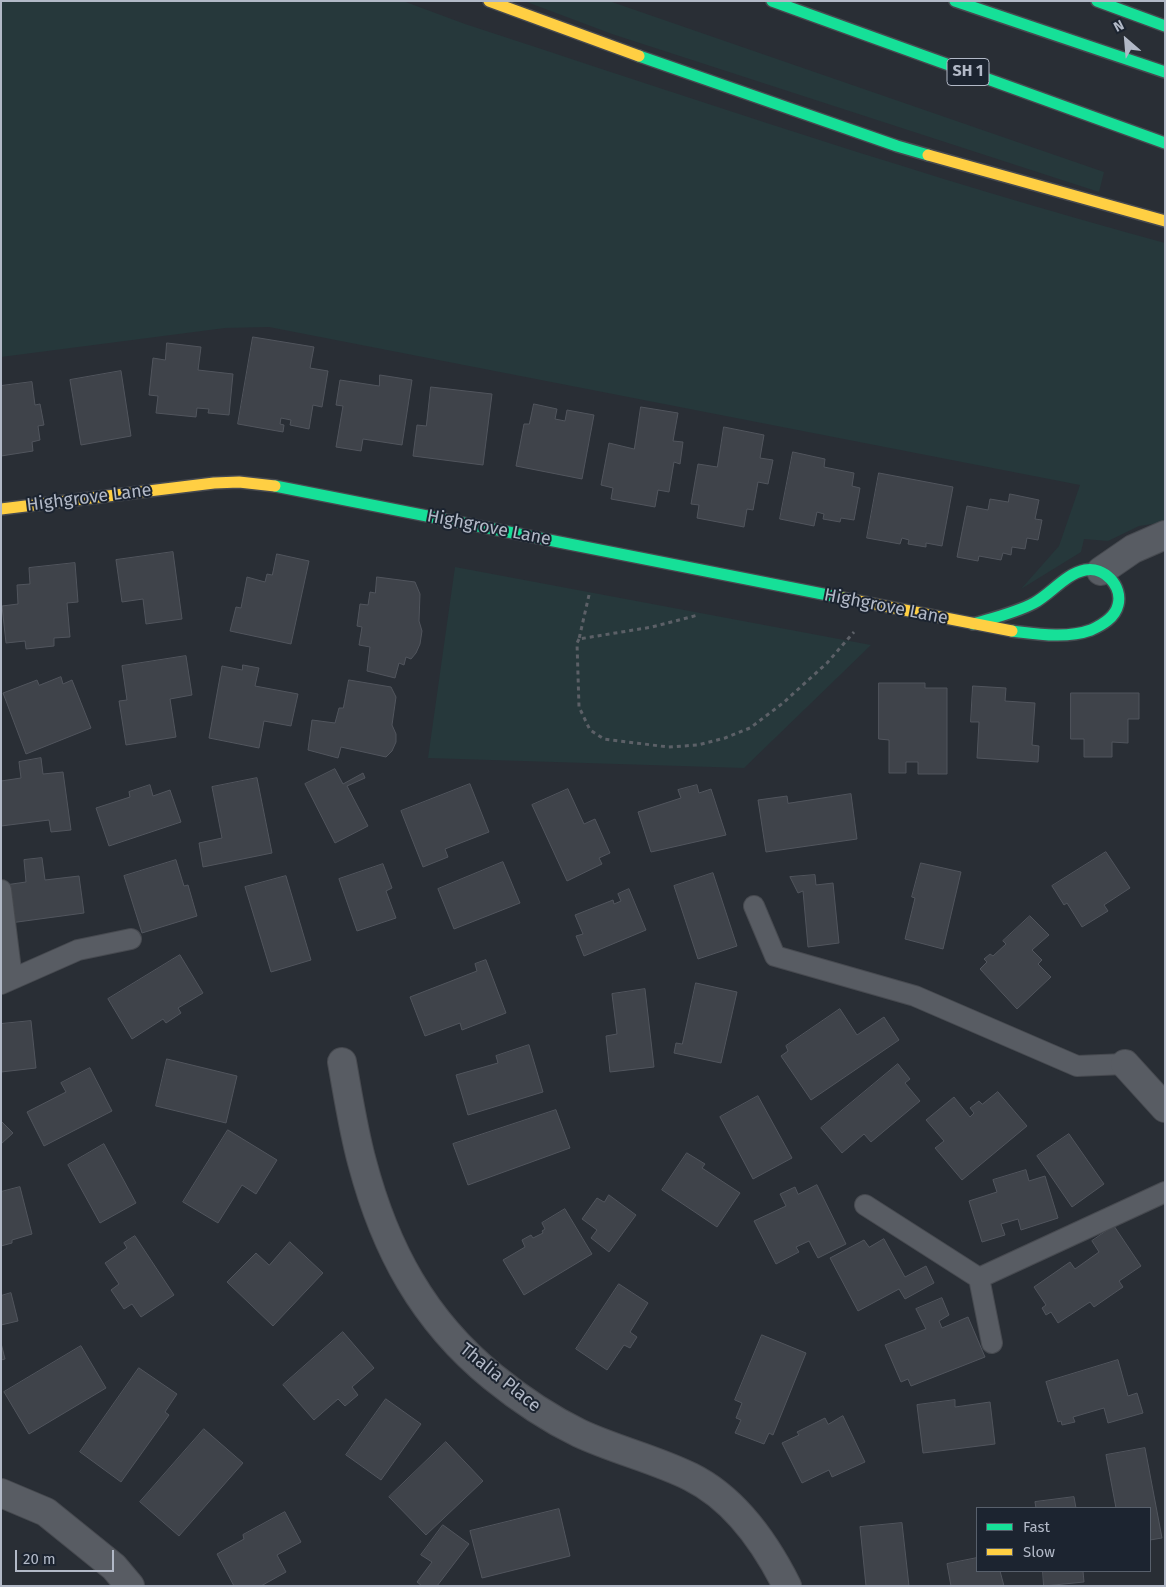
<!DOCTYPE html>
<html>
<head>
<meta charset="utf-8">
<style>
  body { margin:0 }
  #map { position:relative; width:1166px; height:1587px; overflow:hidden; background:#292e35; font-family:"Fira Sans",sans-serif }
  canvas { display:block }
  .frame { position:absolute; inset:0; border:2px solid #b2b9c7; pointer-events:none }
  .legend { position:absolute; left:976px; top:1507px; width:175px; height:65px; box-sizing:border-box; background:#1c2430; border:1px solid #58606c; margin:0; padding:6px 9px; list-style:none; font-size:15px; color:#b2b9c7 }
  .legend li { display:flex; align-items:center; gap:10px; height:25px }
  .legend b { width:25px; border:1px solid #58606c }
  .north { position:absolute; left:1101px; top:15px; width:50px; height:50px; -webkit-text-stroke:4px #1c2430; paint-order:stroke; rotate:333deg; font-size:14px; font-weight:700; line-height:20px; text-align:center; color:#b2b9c7 }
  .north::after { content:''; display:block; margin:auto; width:18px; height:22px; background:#b2b9c7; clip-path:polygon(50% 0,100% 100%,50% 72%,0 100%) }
  .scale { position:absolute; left:15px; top:1550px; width:99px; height:22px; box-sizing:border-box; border:2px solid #b2b9c7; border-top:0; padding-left:6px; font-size:15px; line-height:18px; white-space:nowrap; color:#b2b9c7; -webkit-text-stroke:4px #1c2430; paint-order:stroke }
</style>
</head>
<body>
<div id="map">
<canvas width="1166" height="1587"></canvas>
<div class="frame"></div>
<ul class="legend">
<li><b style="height:6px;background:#16e098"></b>Fast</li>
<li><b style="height:6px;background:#ffcf43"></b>Slow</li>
</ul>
<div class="north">N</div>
<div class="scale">20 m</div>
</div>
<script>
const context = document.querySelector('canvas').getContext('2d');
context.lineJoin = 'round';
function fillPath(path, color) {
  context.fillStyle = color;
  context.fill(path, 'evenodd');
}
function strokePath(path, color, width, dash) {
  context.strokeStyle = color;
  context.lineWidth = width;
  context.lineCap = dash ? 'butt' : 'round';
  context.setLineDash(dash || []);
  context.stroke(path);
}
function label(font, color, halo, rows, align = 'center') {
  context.font = font + ' "Fira Sans",sans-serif';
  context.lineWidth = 4;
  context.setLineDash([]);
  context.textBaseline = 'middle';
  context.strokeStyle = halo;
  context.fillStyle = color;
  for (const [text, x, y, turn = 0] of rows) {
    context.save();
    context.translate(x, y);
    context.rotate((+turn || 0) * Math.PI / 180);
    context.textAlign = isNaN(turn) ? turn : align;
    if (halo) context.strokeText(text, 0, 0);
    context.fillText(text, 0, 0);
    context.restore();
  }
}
const green = new Path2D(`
  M 1,1 L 403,1 L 465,24 C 697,100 929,179 1165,243 L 1165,522 L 1139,526 L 1108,541 L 1084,539 L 1081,552 L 1021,589 L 1059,546 L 1080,485 L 269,327 L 225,328 L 1,357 Z
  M 524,1 L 609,1 L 1104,172 L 1099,192 L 612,34 Z
  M 455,567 L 871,645 L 744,768 L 428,758 Z`);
const building = new Path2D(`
  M 253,337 L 314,347 L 310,368 L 328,371 L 322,407 L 313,405 L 309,429 L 290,425 L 291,420 L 281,418 L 280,424 L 284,425 L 283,432 L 238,424 Z
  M 167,343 L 201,347 L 198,370 L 233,374 L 229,415 L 208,413 L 209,409 L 197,408 L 196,417 L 156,413 L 158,396 L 149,395 L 153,358 L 165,360 Z
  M 121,371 L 131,436 L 81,445 L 70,380 Z
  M 380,375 L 412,380 L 402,445 L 363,439 L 361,451 L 336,447 L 343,406 L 336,405 L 340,380 L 379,386 Z
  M 32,382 L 35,405 L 40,404 L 44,425 L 38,426 L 40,440 L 32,442 L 33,451 L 1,456 L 1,386 Z
  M 431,387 L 492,394 L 483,465 L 413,456 L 417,425 L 426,426 Z
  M 534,404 L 557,409 L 555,419 L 565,421 L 567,410 L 594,415 L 582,479 L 516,466 L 524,424 L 529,424 Z
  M 641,407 L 678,413 L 673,441 L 683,442 L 680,464 L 674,462 L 669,492 L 658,490 L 655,507 L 611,499 L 613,488 L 601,485 L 609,443 L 634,449 Z
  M 724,427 L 764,435 L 760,458 L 773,460 L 768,484 L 758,482 L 753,510 L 747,509 L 744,527 L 697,518 L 699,505 L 691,504 L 698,464 L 717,467 Z
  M 793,452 L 825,459 L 824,467 L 854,473 L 852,486 L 860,488 L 854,520 L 841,518 L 840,522 L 823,519 L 824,514 L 817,512 L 814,526 L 780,519 Z
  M 879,473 L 953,487 L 942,546 L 926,543 L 926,547 L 908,544 L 909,540 L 902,538 L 900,544 L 867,538 Z
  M 1010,494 L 1039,500 L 1035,519 L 1042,520 L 1038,540 L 1027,538 L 1025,549 L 1012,547 L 1011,555 L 1003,553 L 1001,560 L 979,556 L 978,561 L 957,557 L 967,506 L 988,510 L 990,499 L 1008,502 Z
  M 173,552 L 182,619 L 146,624 L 143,599 L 122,602 L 116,560 Z
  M 277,554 L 309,561 L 291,644 L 230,631 L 236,607 L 241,608 L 247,577 L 265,582 L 267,574 L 272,575 Z
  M 75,563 L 78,602 L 67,603 L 70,637 L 54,638 L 54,646 L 26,649 L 25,641 L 6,643 L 2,606 L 18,604 L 17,585 L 30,584 L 29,568 Z
  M 377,577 L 415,582 L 420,594 L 419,621 L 422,631 L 420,644 L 416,653 L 411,659 L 406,657 L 404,665 L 399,663 L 395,678 L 367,671 L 370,647 L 359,645 L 362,627 L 357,626 L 360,604 L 368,605 L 370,592 L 375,593 Z
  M 186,656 L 192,695 L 170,699 L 176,737 L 126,745 L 119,701 L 127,700 L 122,666 Z
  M 243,665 L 259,668 L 255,686 L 298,694 L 291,726 L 264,721 L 259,748 L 209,738 L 222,666 L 242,670 Z
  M 61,677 L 63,684 L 72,680 L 91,728 L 26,754 L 3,693 L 37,680 L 39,685 Z
  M 349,680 L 391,687 L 396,697 L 392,725 L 396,734 L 396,742 L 392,751 L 386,757 L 341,747 L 338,758 L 308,750 L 312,720 L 335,723 L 339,708 L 343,708 Z
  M 879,683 L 925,683 L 925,688 L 947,688 L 947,774 L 918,774 L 918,762 L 906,762 L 906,773 L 889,773 L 889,740 L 879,739 Z
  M 973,686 L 1006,688 L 1005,701 L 1035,703 L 1032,745 L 1039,746 L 1038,762 L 977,758 L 979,722 L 971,722 Z
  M 1071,693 L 1139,693 L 1139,719 L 1128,719 L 1128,743 L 1112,742 L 1112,757 L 1084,757 L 1084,739 L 1071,739 Z
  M 41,758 L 43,774 L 63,772 L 71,830 L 51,832 L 49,820 L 1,826 L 1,781 L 21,778 L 19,762 Z
  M 335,769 L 343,784 L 363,773 L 365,778 L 347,786 L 368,826 L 335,843 L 305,784 Z
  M 257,778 L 272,853 L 203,867 L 199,843 L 222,838 L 212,787 Z
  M 470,784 L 489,832 L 445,849 L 448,857 L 423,867 L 401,811 Z
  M 150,785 L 153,796 L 170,790 L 181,822 L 109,846 L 96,808 L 130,797 L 129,792 Z
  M 697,785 L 699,793 L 711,789 L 726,835 L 651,852 L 638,812 L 681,798 L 678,790 Z
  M 568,789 L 584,824 L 595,819 L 610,853 L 599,858 L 602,864 L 567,881 L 532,805 Z
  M 851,794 L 857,839 L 766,852 L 758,800 L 787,796 L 788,803 Z
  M 1106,852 L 1130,888 L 1104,905 L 1108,911 L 1082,927 L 1067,903 L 1064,905 L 1052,886 Z
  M 42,858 L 45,880 L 79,876 L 84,913 L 10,923 L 5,885 L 26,882 L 24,860 Z
  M 176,860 L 184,886 L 188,885 L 197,916 L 142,933 L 124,876 Z
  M 503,862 L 520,903 L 454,929 L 438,889 Z
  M 921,863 L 961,872 L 943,949 L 905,939 L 915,898 L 912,897 Z
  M 383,864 L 392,888 L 386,891 L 396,918 L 357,931 L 339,879 Z
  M 713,873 L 737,946 L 698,959 L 674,886 Z
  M 815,875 L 816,885 L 833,883 L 839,943 L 808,947 L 803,891 L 798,893 L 790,877 Z
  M 286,876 L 311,960 L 271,972 L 245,887 Z
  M 629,889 L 646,930 L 584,956 L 576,936 L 583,934 L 575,915 L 613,900 L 614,904 L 621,901 L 618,894 Z
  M 1030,916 L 1049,935 L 1032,950 L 1042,960 L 1038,964 L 1051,977 L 1017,1009 L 980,969 L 987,962 L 984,959 L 990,954 L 993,956 L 1006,944 L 1003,941 Z
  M 180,955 L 203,993 L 178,1008 L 181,1013 L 166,1023 L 163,1019 L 132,1039 L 108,999 Z
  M 486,960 L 506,1013 L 462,1030 L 460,1023 L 425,1036 L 410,997 L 477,971 L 475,964 Z
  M 696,983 L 737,992 L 721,1063 L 674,1053 L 676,1043 L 682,1044 Z
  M 645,989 L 654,1067 L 610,1072 L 606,1036 L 617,1034 L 612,994 Z
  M 840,1009 L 857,1035 L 884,1017 L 899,1040 L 811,1100 L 781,1056 L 788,1051 L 786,1046 Z
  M 31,1021 L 36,1068 L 1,1072 L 1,1024 Z
  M 529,1045 L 543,1092 L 468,1115 L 456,1075 L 498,1063 L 496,1056 Z
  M 167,1059 L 237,1076 L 226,1123 L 156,1106 Z
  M 898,1064 L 910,1079 L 905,1083 L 920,1101 L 871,1142 L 864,1134 L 842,1153 L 821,1128 Z
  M 90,1068 L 112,1111 L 44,1146 L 27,1112 L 66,1092 L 61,1083 Z
  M 998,1092 L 1027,1126 L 962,1180 L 935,1148 L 944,1141 L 926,1120 L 954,1097 L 970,1117 L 974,1113 L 970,1108 L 979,1101 L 982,1104 Z
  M 758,1096 L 792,1158 L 753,1179 L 720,1117 Z
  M 556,1110 L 570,1148 L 468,1185 L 453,1144 Z
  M 1,1121 L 13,1133 L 1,1144 Z
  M 228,1130 L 277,1160 L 256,1194 L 242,1185 L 218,1223 L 183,1202 Z
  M 1069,1134 L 1104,1184 L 1072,1207 L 1037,1156 Z
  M 104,1144 L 136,1203 L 100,1223 L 68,1165 Z
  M 687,1153 L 705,1164 L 702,1168 L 740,1193 L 717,1227 L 662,1190 Z
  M 1026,1170 L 1029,1181 L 1045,1176 L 1058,1218 L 1021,1230 L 1018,1219 L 1001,1224 L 1005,1235 L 982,1242 L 969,1201 L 997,1192 L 993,1180 Z
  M 817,1185 L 846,1244 L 818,1258 L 809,1241 L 796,1247 L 799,1252 L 776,1264 L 754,1221 L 786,1206 L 780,1194 L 795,1187 L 798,1194 Z
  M 20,1187 L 32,1234 L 12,1240 L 12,1243 L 1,1246 L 1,1192 Z
  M 609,1195 L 636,1215 L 609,1252 L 591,1238 L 597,1230 L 582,1219 L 597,1198 L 604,1202 Z
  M 565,1209 L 592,1254 L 524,1295 L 503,1260 L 525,1247 L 522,1240 L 531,1235 L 533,1238 L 543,1233 L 542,1231 L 545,1229 L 542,1223 Z
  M 1114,1226 L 1141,1266 L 1119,1281 L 1123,1287 L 1094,1307 L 1090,1302 L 1058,1323 L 1051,1312 L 1046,1315 L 1042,1308 L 1046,1305 L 1034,1287 L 1070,1262 L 1075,1269 L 1099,1252 L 1092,1241 Z
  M 135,1236 L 174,1295 L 141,1317 L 132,1304 L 124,1309 L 111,1290 L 119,1284 L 105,1263 L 127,1248 L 124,1243 Z
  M 884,1239 L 905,1277 L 926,1266 L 934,1283 L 905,1299 L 899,1289 L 858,1311 L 830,1258 L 864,1240 L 869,1247 Z
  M 290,1242 L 323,1273 L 273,1326 L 227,1282 L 256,1253 L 269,1265 Z
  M 619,1284 L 648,1303 L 630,1332 L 637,1337 L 630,1348 L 624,1345 L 607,1370 L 576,1349 Z
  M 11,1293 L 18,1321 L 1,1325 L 1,1296 Z
  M 942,1298 L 949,1315 L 939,1321 L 942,1328 L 968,1317 L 985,1357 L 911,1386 L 908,1379 L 901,1382 L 885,1345 L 926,1329 L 916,1309 Z
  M 343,1332 L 374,1368 L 352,1387 L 358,1395 L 345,1406 L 338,1399 L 314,1420 L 283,1385 Z
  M 762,1335 L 806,1353 L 773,1435 L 769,1433 L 764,1444 L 735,1433 L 741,1420 L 736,1418 L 742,1403 L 735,1400 Z
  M 1,1343 L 5,1359 L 1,1360 Z
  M 81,1346 L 106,1388 L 29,1434 L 4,1392 Z
  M 1118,1360 L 1128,1396 L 1137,1393 L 1143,1413 L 1108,1423 L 1104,1408 L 1073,1417 L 1075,1422 L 1062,1425 L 1061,1421 L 1058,1422 L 1046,1382 Z
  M 139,1368 L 177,1394 L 165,1412 L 169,1415 L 121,1482 L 80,1452 Z
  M 386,1399 L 421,1424 L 381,1480 L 346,1455 Z
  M 955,1400 L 955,1407 L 990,1402 L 995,1444 L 923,1453 L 917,1405 Z
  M 843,1416 L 865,1462 L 832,1477 L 829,1470 L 802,1483 L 782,1443 L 799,1435 L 797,1432 L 825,1418 L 828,1424 Z
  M 204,1429 L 243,1463 L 179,1536 L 140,1502 Z
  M 446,1442 L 483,1481 L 426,1535 L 389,1497 Z
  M 1145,1448 L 1162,1538 L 1150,1540 L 1150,1508 L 1116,1508 L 1106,1455 Z
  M 1074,1497 L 1076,1508 L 1036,1508 L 1035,1502 Z
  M 559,1509 L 570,1556 L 482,1578 L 470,1531 Z
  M 285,1512 L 301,1542 L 277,1555 L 286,1572 L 261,1586 L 234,1586 L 217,1554 L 244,1539 L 243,1535 Z
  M 902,1523 L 909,1586 L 866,1586 L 860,1527 Z
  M 443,1525 L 469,1544 L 437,1586 L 422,1586 L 417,1582 L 432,1562 L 421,1555 Z
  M 977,1558 L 977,1571 L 1000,1571 L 1004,1586 L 951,1586 L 947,1564 Z
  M 1043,1571 L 1083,1571 L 1084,1582 L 1044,1586 Z`);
const path = new Path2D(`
  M 589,595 L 579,639 L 652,627 L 698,615
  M 579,639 L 577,643 L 579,707 L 590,730 L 604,739 L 668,747 L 698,745 L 725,738 L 750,728 L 783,703 L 827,663 L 854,632`);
const lane = new Path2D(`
  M 1,890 L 12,978
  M 754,906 L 775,956 L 915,996 L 1077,1066 L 1125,1064
  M 1,984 L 78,950 L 131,939
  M 865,1205 L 979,1278 L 1165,1192
  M 979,1278 L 992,1343`);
const street = new Path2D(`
  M 1101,571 L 1133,549 L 1165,535
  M 342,1062 C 348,1095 353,1129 362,1162 C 385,1249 423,1320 493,1377 C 520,1399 548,1418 579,1433 C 615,1450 655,1459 691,1477 C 735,1499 765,1542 787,1586
  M 1125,1064 L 1165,1108
  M 1,1493 L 46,1512 L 114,1567 L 130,1586`);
const fast = new Path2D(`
  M 772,1 L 1165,143
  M 955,1 L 1165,72
  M 1097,1 L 1165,26
  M 639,56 L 897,146 L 928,155
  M 275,486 L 843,598
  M 973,624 C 993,618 1015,613 1034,603 C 1051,594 1065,574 1085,570 C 1104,566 1123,586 1118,605 C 1115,618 1102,625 1091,630 C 1066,639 1037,634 1012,631`);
const slow = new Path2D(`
  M 489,1 L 639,56
  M 928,155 L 1165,221
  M 1,509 L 214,483 L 239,482 L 275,486
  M 843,598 L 1012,631`);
const shields = [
  [968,72,42]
];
const shieldNames = [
  ["SH 1",968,72]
];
const streetNames = [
  ["Highgrove Lane",89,498,-7],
  ["Highgrove Lane",489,528,11],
  ["Highgrove Lane",886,607,11],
  ["Thalia Place",500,1378,39]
];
fillPath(green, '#26383b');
fillPath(building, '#3f434a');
strokePath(building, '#51555d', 1);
strokePath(lane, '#474a50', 22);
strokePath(street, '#474a50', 30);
strokePath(fast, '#474a50', 14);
strokePath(slow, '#474a50', 14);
strokePath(path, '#5c6067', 3, [4, 4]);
strokePath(lane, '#585c63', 20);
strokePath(street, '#585c63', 28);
strokePath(fast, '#16e098', 11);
strokePath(slow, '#ffcf43', 11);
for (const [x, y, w] of shields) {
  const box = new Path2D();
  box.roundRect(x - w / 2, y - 13.5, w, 27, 4);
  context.fillStyle = '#1c2430';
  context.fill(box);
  strokePath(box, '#b2b9c7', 1);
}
label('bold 16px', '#b2b9c7', null, shieldNames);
label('18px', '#b2b9c7', '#1c2430', streetNames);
</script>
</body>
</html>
